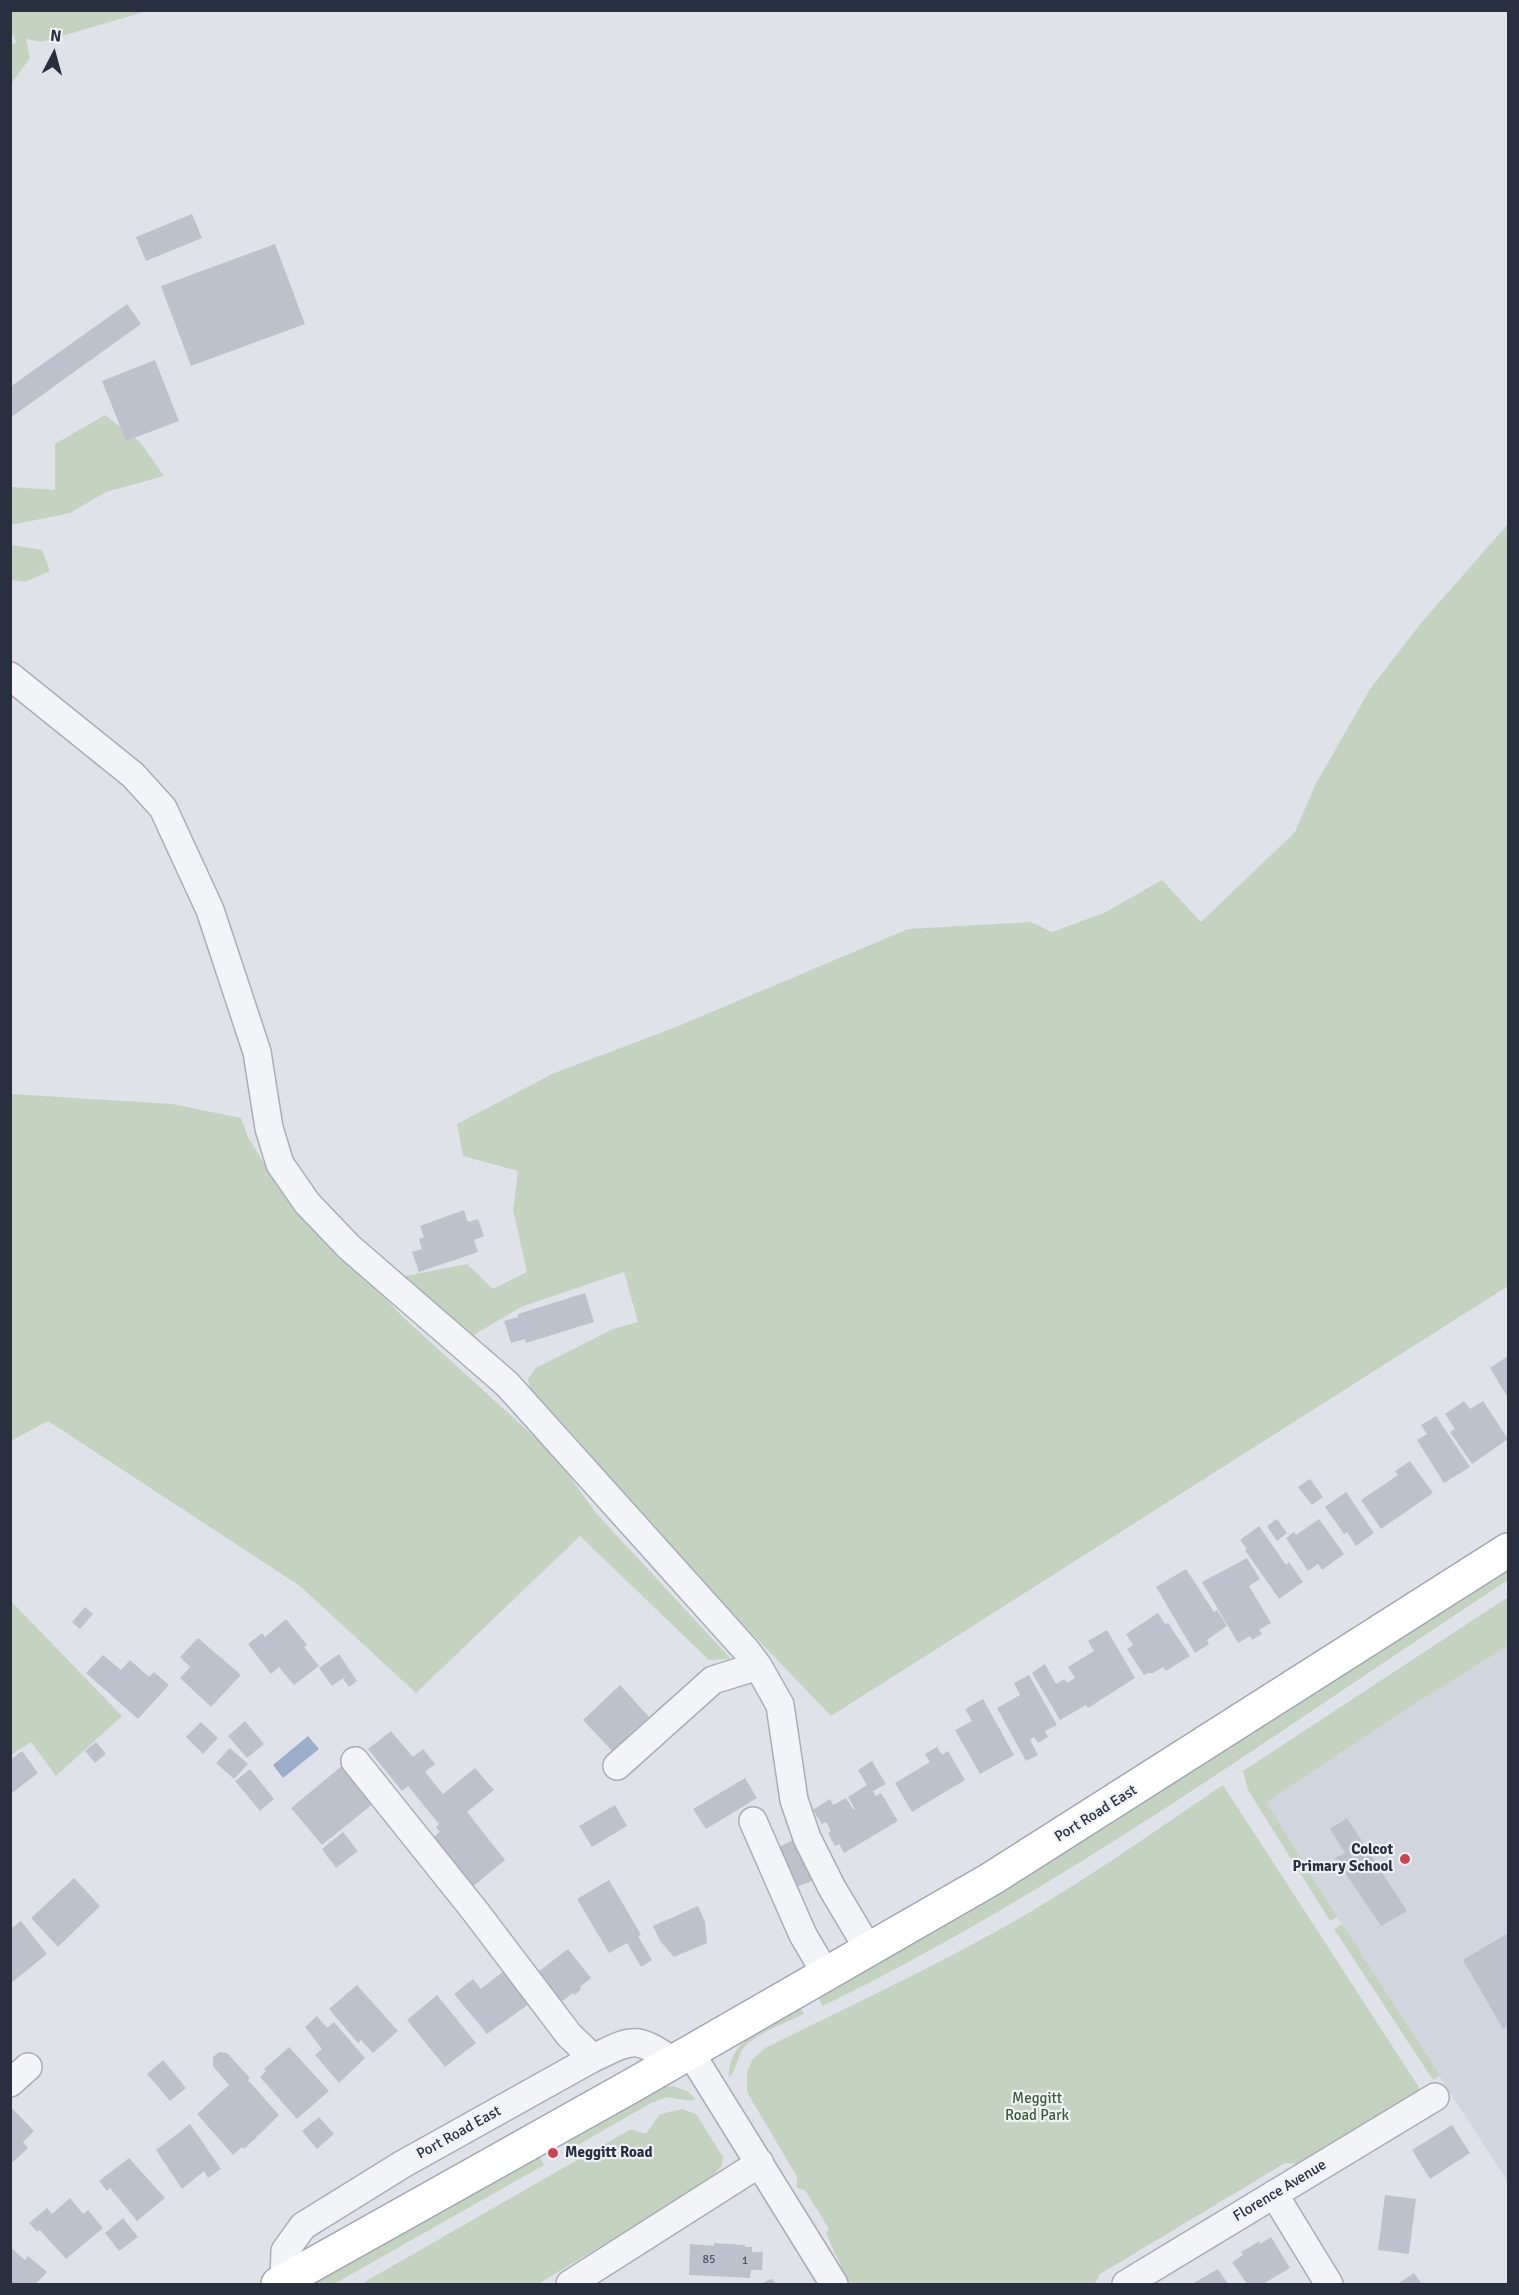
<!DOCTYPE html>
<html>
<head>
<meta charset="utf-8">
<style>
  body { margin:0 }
  #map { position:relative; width:1519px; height:2295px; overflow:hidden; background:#dfe3e9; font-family:Signika,sans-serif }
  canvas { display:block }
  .frame { position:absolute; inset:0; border:12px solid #282f40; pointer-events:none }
  .north { position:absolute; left:24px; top:24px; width:60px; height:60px; -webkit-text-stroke:4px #eff2f6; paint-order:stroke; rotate:6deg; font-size:16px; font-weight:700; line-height:24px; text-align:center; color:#282f40 }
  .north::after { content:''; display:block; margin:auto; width:21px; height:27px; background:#282f40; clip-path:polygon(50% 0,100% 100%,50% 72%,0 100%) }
</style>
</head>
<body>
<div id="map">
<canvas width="1519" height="2295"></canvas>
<div class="frame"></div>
<div class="north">N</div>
</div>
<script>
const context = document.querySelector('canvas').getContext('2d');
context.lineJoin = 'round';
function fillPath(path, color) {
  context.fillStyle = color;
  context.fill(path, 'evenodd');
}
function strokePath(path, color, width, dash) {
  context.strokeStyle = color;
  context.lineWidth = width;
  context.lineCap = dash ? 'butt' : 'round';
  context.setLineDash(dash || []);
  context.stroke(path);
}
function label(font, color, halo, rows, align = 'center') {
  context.font = font + ' Signika,sans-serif';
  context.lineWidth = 4.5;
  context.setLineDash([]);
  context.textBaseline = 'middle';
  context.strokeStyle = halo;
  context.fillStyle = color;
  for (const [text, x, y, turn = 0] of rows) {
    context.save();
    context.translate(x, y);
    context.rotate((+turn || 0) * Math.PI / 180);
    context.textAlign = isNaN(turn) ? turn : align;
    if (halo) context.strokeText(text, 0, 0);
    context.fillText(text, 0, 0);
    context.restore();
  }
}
const built = new Path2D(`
  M 1508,1646 L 1508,2182 L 1367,1965 L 1265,1802 L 1410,1707 Z`);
const green = new Path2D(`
  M 11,10 L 147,10 L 147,11 L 42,42 L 26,39 L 30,58 L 11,84 L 11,45 L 16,42 L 11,30 Z
  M 105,415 L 140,442 L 164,476 L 106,492 L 70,513 L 11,525 L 11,487 L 55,490 L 55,444 Z
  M 1508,524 L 1508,1286 L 831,1716 L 656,1533 L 574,1436 L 530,1390 L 528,1379 L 536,1368 L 613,1329 L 638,1322 L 624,1272 L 521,1307 L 467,1339 L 401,1277 L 467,1264 L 493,1289 L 527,1272 L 513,1210 L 518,1171 L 463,1156 L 457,1124 L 552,1074 L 676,1027 L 908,929 L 1031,922 L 1052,932 L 1104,913 L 1162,880 L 1201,922 L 1295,832 L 1315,785 L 1370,689 L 1421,623 Z
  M 10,539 L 12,545 L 42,550 L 50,571 L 25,582 L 11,580 Z
  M 11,1094 L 172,1104 L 241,1118 L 248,1137 L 267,1168 L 296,1205 L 403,1317 L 554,1455 L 596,1513 L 731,1659 L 709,1660 L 580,1536 L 416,1693 L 300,1586 L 48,1421 L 11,1441 Z
  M 1508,1569 L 1508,1580 C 1283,1727 1065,1888 823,2006 L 818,1998 L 1030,1875 Z
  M 1508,1597 L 1508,1646 L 1410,1707 L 1266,1802 L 1337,1917 L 1330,1921 L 1248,1790 L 1243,1771 Z
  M 11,1601 L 122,1716 L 56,1776 L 31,1742 L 11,1755 Z
  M 1223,1785 L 1420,2089 L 1299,2164 L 1285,2163 L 1100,2274 L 1095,2284 L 849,2284 L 826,2233 L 829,2229 L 805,2190 L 797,2188 L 797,2177 L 747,2092 L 747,2072 L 752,2060 L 765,2048 C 842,2010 921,1973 997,1931 C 1075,1888 1149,1835 1223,1785 Z
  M 1342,1924 L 1440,2076 L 1433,2080 L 1334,1929 Z
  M 801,2008 L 804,2014 C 788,2022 753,2035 743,2049 C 736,2059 737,2070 729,2078 C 727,2038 772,2024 801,2008 Z
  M 673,2086 L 687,2091 L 695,2098 L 692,2101 L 667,2097 L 651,2103 L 571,2149 L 566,2140 L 657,2088 Z
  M 682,2109 L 696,2114 L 723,2157 L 722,2166 L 702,2186 L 538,2284 L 361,2284 L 631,2129 L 646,2134 L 660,2114 Z
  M 539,2156 L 544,2165 L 334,2284 L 311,2284 Z`);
const water = new Path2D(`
  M 308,1736 L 319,1749 L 283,1778 L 273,1765 Z`);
const building = new Path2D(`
  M 192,214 L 202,238 L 146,261 L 136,237 Z
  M 275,244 L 305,324 L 191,366 L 161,286 Z
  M 127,304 L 141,324 L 10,418 L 10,387 Z
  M 155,360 L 179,421 L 126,441 L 102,381 Z
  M 464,1210 L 468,1222 L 478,1219 L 484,1236 L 474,1240 L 478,1252 L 419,1272 L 412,1252 L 422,1249 L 419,1239 L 424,1237 L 420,1226 Z
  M 585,1293 L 594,1322 L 526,1343 L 525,1339 L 511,1343 L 504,1321 L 518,1317 L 518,1314 Z
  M 1508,1356 L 1508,1398 L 1490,1368 Z
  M 1464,1401 L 1470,1409 L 1483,1401 L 1508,1439 L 1472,1464 L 1450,1432 L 1455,1429 L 1445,1414 Z
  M 1436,1416 L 1470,1467 L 1444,1483 L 1417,1440 L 1427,1434 L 1421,1425 Z
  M 1410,1461 L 1433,1493 L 1381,1529 L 1361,1500 L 1398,1475 L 1395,1471 Z
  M 1310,1479 L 1323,1497 L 1312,1505 L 1298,1487 Z
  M 1346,1492 L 1374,1533 L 1356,1546 L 1347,1532 L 1344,1534 L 1325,1507 Z
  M 1277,1519 L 1287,1533 L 1277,1541 L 1267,1526 Z
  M 1319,1519 L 1344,1554 L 1322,1570 L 1318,1564 L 1308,1571 L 1286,1538 L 1294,1532 L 1296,1535 Z
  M 1259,1526 L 1286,1565 L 1289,1562 L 1303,1582 L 1279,1599 L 1245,1550 L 1247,1549 L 1240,1540 Z
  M 1247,1558 L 1260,1579 L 1249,1586 L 1271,1623 L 1259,1630 L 1262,1634 L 1252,1640 L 1250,1636 L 1238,1643 L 1202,1582 Z
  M 1186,1569 L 1214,1612 L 1217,1610 L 1227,1626 L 1207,1640 L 1209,1644 L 1195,1653 L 1156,1587 Z
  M 85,1607 L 93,1614 L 80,1629 L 72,1622 Z
  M 1158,1613 L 1165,1624 L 1168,1623 L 1190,1656 L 1166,1671 L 1163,1667 L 1153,1673 L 1148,1673 L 1144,1675 L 1127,1649 L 1133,1645 L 1126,1634 Z
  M 286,1619 L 307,1645 L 304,1647 L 319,1666 L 294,1685 L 279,1667 L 271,1674 L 248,1644 L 262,1633 L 265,1637 Z
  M 1107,1630 L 1135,1678 L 1088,1708 L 1086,1705 L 1060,1720 L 1032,1673 L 1045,1664 L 1056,1684 L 1064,1679 L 1067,1683 L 1075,1678 L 1068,1667 L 1094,1651 L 1088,1641 Z
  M 198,1638 L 241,1675 L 211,1707 L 180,1678 L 190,1667 L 180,1657 Z
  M 339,1654 L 357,1681 L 349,1687 L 343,1679 L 349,1674 L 332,1686 L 319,1668 Z
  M 103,1655 L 121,1670 L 130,1660 L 149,1677 L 154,1672 L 169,1685 L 138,1719 L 86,1673 Z
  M 1029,1675 L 1057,1725 L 1045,1731 L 1048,1737 L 1038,1743 L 1034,1737 L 1030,1740 L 1038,1755 L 1026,1761 L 997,1708 L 1020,1695 L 1014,1683 Z
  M 620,1685 L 649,1717 L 612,1751 L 583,1720 Z
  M 983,1699 L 1014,1755 L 980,1774 L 955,1730 L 972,1721 L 965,1709 Z
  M 245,1721 L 264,1744 L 247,1758 L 228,1736 Z
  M 201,1722 L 218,1738 L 203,1754 L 186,1737 Z
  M 391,1731 L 413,1757 L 423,1749 L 435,1764 L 425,1772 L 443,1794 L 475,1768 L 494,1790 L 467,1812 L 505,1860 L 471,1888 L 431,1839 L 440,1832 L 436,1827 L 439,1824 L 408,1786 L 402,1791 L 368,1749 Z
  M 96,1742 L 106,1754 L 95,1763 L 85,1751 Z
  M 937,1747 L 942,1755 L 948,1751 L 965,1780 L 912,1812 L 895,1783 L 930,1762 L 925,1754 Z
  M 230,1748 L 248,1764 L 234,1779 L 216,1763 Z
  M 22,1751 L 38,1773 L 12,1793 L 10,1760 Z
  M 872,1761 L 886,1784 L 873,1791 L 876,1796 L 881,1793 L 898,1821 L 844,1853 L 839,1844 L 835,1846 L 828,1833 L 831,1831 L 826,1822 L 822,1824 L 813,1810 L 830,1799 L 833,1805 L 846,1798 L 853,1809 L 855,1809 L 848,1797 L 867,1785 L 858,1770 Z
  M 343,1765 L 374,1803 L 322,1845 L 291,1808 Z
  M 250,1769 L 274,1799 L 260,1811 L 235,1781 Z
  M 745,1778 L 757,1798 L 706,1829 L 693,1809 Z
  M 615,1805 L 627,1826 L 592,1847 L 579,1826 Z
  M 1347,1818 L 1407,1911 L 1381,1926 L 1335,1858 L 1345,1853 L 1330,1829 Z
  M 343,1832 L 358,1851 L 336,1868 L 322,1849 Z
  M 795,1839 L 814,1880 L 797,1887 L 779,1847 Z
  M 74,1878 L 100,1906 L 58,1947 L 31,1918 Z
  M 609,1880 L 641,1935 L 638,1936 L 652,1960 L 641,1967 L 627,1943 L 609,1953 L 577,1899 Z
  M 698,1906 L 705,1922 L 707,1943 L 674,1957 L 660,1941 L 653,1926 Z
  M 21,1921 L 47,1954 L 10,1984 L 10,1929 Z
  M 1508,1933 L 1508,2026 L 1503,2029 L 1463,1960 Z
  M 568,1949 L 591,1978 L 580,1987 L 581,1989 L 575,1995 L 573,1993 L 561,2002 L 538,1972 Z
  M 510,1966 L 536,1999 L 487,2034 L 454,1994 L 473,1979 L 481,1989 Z
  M 357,1985 L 398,2031 L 373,2053 L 361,2040 L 358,2043 L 329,2009 Z
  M 437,1995 L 476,2043 L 445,2067 L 407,2020 Z
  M 317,2016 L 327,2028 L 334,2022 L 365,2058 L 339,2083 L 315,2055 L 322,2049 L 305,2027 Z
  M 289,2047 L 329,2091 L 297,2119 L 260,2077 L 266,2071 L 264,2069 Z
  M 219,2052 L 227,2053 L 250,2078 L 248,2080 L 279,2115 L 258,2136 L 257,2134 L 257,2137 L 244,2149 L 242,2147 L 233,2155 L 197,2114 L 229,2085 L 213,2066 L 213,2057 Z
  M 163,2060 L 186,2088 L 170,2101 L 147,2074 Z
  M 10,2106 L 34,2131 L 23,2142 L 28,2148 L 13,2162 L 10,2160 Z
  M 319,2117 L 334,2134 L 317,2149 L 302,2131 Z
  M 190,2124 L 221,2169 L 208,2178 L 204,2171 L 182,2189 L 156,2150 Z
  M 1452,2125 L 1470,2153 L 1430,2179 L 1412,2150 Z
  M 129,2158 L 165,2198 L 137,2221 L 110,2188 L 107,2191 L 99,2181 Z
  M 1385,2195 L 1416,2199 L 1409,2254 L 1378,2250 Z
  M 70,2198 L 83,2214 L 88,2210 L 103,2228 L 66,2259 L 40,2230 L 37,2232 L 29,2223 L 47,2208 L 52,2214 Z
  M 123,2218 L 138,2237 L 119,2251 L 105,2233 Z
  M 1271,2237 L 1290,2268 L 1263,2284 L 1247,2284 L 1232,2262 L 1243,2255 L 1241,2252 L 1250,2247 L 1259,2241 L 1260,2244 Z
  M 714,2243 L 745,2245 L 745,2247 L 752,2247 L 752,2252 L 763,2252 L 762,2270 L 751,2270 L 750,2278 L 689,2275 L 690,2244 L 714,2246 Z
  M 10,2247 L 25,2260 L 28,2256 L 47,2272 L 36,2284 L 10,2284 Z
  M 1218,2269 L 1228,2284 L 1192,2284 Z
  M 1414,2273 L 1422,2284 L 1397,2284 Z
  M 772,2279 L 776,2284 L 761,2284 L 768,2280 Z`);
const minor = new Path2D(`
  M 10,676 L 133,775 L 163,808 L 210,910 L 257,1052 L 269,1128 L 280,1164 L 307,1203 L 349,1247 L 507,1384 L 746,1650 L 758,1666 L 780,1705 L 794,1800 L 807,1838 L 832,1888 L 869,1950
  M 355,1761 L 475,1911 L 569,2035 L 593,2058
  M 617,1766 L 713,1680 L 758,1666
  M 753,1821 L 803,1935 L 826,1974
  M 690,2052 L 834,2284
  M 10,2083 L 28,2067
  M 1274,2194 L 1329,2284
  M 284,2281 L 285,2251 L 303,2226 L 403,2164 L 593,2058 C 634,2039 634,2035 673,2061
  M 570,2284 L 760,2163
  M 1126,2284 L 1435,2097`);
const major = new Path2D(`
  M 278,2284 L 633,2085 L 991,1879 L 1508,1550`);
const markers = [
  [1405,1859,6,"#cf4350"],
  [553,2153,6,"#cf4350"]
];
const numberNames = [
  ["85",709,2260],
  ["1",745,2261]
];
const streetNames = [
  ["Port Road East",1096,1814,-32],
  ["Port Road East",459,2133,-29],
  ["Florence Avenue",1280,2191,-31]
];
const poiNames = [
  ["Colcot",1393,1850],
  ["Primary School",1393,1867],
  ["Meggitt Road",565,2153,"left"]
];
const parkNames = [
  ["Meggitt",1037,2099],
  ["Road Park",1037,2116]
];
fillPath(built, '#d1d5de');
fillPath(green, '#c4d3c0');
fillPath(water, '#9aaec9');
fillPath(building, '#bdc1cc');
strokePath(minor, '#a8adb6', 30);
strokePath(major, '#9fa6b4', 36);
strokePath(minor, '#f2f4f7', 27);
strokePath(major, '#fff', 33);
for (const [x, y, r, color] of markers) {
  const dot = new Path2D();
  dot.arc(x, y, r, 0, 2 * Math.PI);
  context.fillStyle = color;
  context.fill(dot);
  strokePath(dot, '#eff2f6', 2);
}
label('12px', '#4d5463', null, numberNames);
label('15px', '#282f40', '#eff2f6', streetNames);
label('bold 15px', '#282f40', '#eff2f6', poiNames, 'right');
label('15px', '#3a5c35', '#eff2f6', parkNames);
</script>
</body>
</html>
